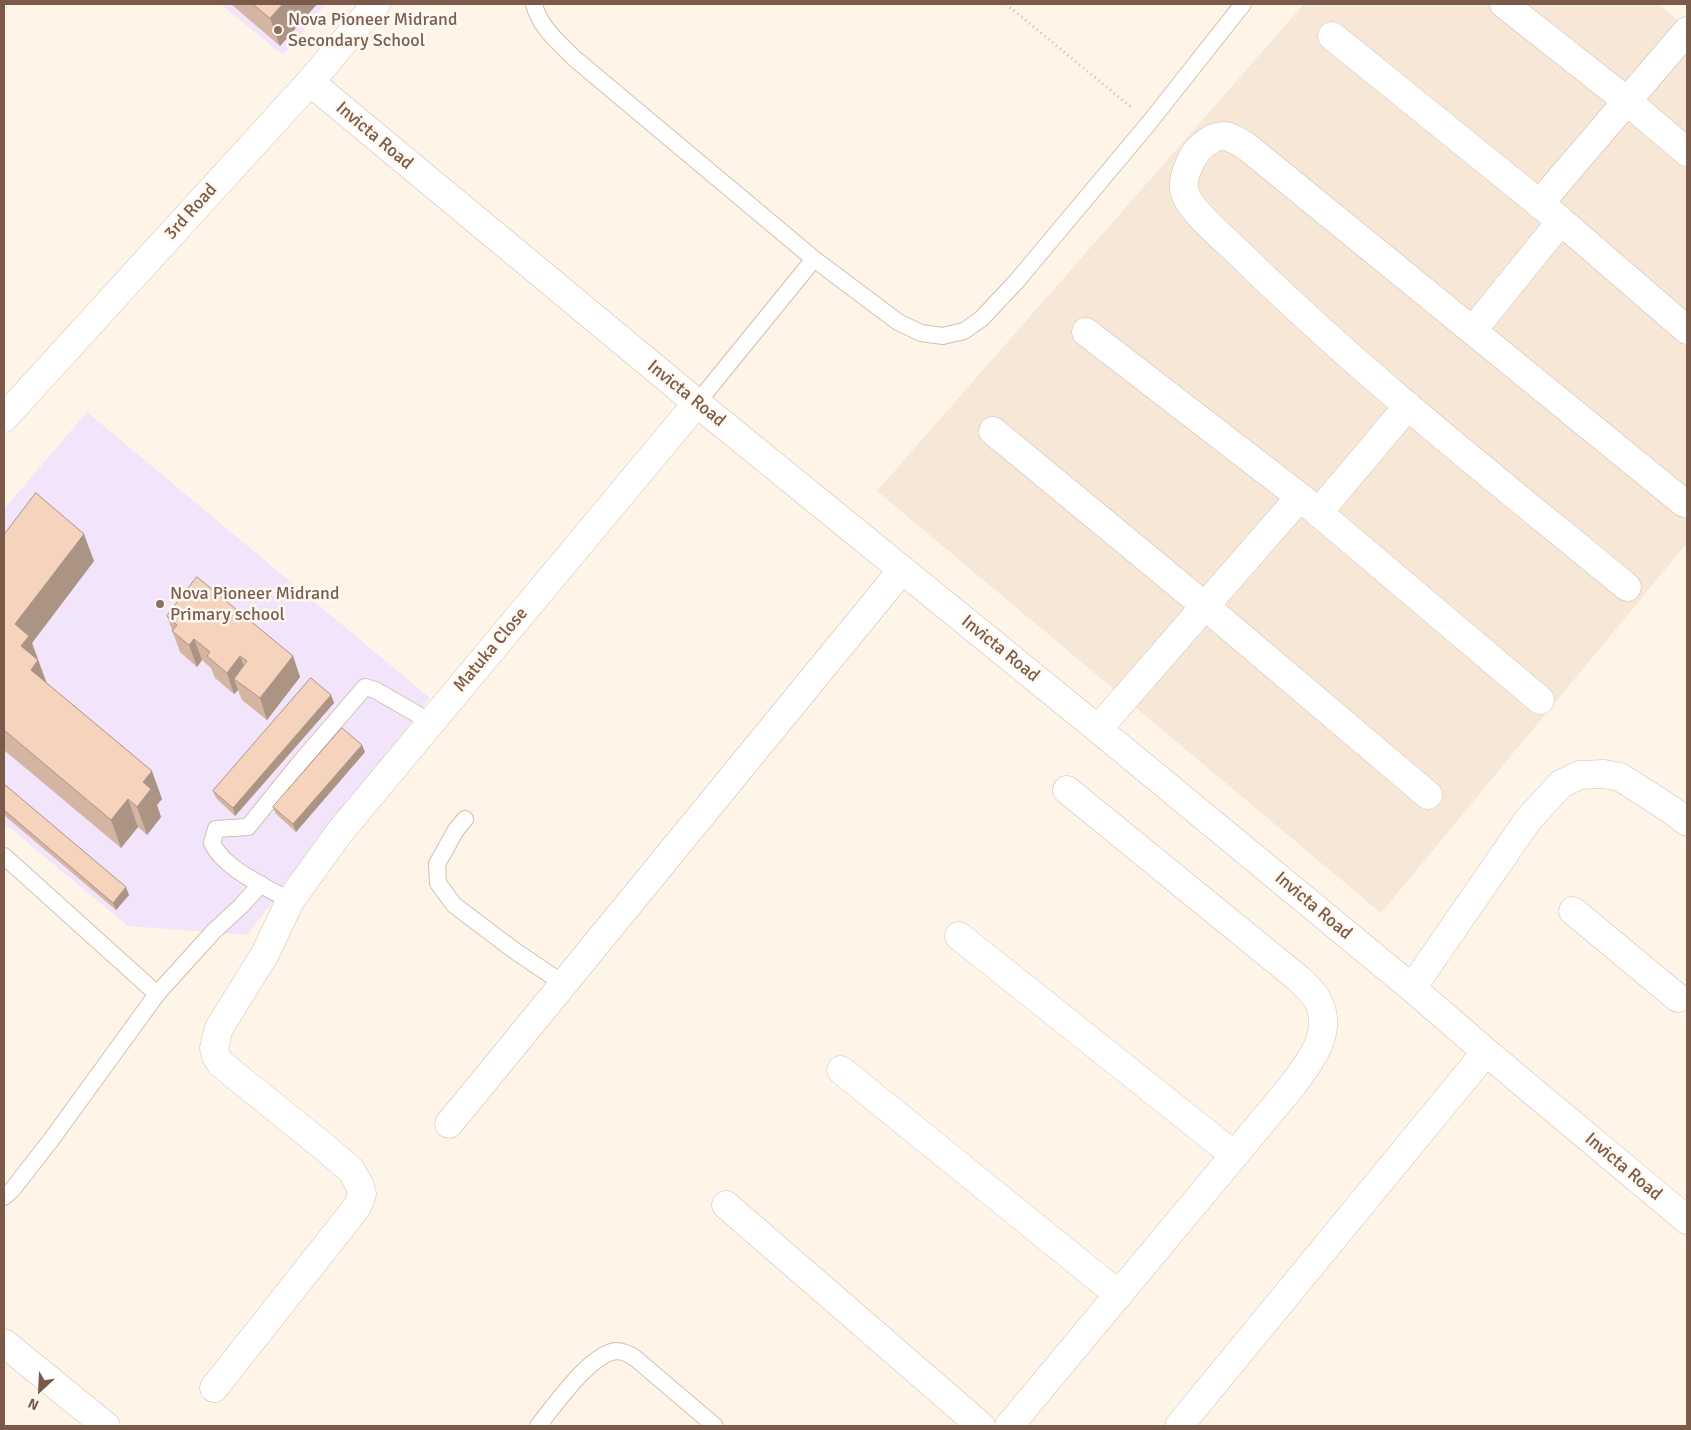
<!DOCTYPE html>
<html>
<head>
<meta charset="utf-8">
<style>
  body { margin:0 }
  #map { position:relative; width:1691px; height:1430px; overflow:hidden; background:#fef5e8; font-family:Signika,sans-serif }
  canvas { display:block }
  .frame { position:absolute; inset:0; border:5px solid #7b5a49; pointer-events:none }
  .north { position:absolute; left:15px; top:1365px; width:50px; height:50px; -webkit-text-stroke:4px #fff9f0; paint-order:stroke; rotate:205deg; font-size:14px; font-weight:700; line-height:20px; text-align:center; color:#7b5a49 }
  .north::after { content:''; display:block; margin:auto; width:18px; height:22px; background:#7b5a49; clip-path:polygon(50% 0,100% 100%,50% 72%,0 100%) }
</style>
</head>
<body>
<div id="map">
<canvas width="1691" height="1430"></canvas>
<div class="frame"></div>
<div class="north">N</div>
</div>
<script>
const context = document.querySelector('canvas').getContext('2d');
context.lineJoin = 'round';
function fillPath(path, color) {
  context.fillStyle = color;
  context.fill(path, 'evenodd');
}
function strokePath(path, color, width, dash) {
  context.strokeStyle = color;
  context.lineWidth = width;
  context.lineCap = dash ? 'butt' : 'round';
  context.setLineDash(dash || []);
  context.stroke(path);
}
function label(font, color, halo, rows, align = 'center') {
  context.font = font + ' Signika,sans-serif';
  context.lineWidth = 5;
  context.setLineDash([]);
  context.textBaseline = 'middle';
  context.strokeStyle = halo;
  context.fillStyle = color;
  for (const [text, x, y, turn = 0] of rows) {
    context.save();
    context.translate(x, y);
    context.rotate((+turn || 0) * Math.PI / 180);
    context.textAlign = isNaN(turn) ? turn : align;
    if (halo) context.strokeText(text, 0, 0);
    context.fillText(text, 0, 0);
    context.restore();
  }
}
const residential = new Path2D(`
  M 1304,4 L 1658,4 L 1687,28 L 1687,543 L 1381,913 L 877,491 Z`);
const education = new Path2D(`
  M 220,4 L 326,4 L 283,55 Z
  M 87,412 L 430,698 L 247,935 L 128,926 L 4,823 L 4,509 Z`);
const path = new Path2D(`
  M 1006,4 L 1132,108`);
const lane = new Path2D(`
  M 534,4 C 539,26 558,42 574,58 L 814,259 L 898,322 L 921,333 L 943,336 L 964,331 L 981,319 L 1016,282 L 1149,123 L 1243,4
  M 697,403 L 814,259
  M 465,819 L 456,830 L 437,864 L 438,883 L 454,905 L 515,951 L 564,984
  M 4,856 L 157,994
  M 290,901 C 265,886 224,869 212,843 L 216,829 L 248,827 L 298,765 L 365,687 L 375,690 L 431,722
  M 4,1197 L 12,1190 L 51,1140 L 157,994 L 214,931 L 241,906 L 261,884
  M 538,1426 C 554,1406 590,1354 616,1351 C 623,1351 629,1354 635,1358 L 715,1426`);
const street = new Path2D(`
  M 1504,4 L 1627,101 L 1687,152
  M 1332,36 L 1561,221 L 1687,330
  M 310,82 L 697,403 L 1098,729 L 1412,988 L 1486,1052 L 1687,1220
  M 1539,204 L 1687,31
  M 1473,330 L 1561,221
  M 1086,332 L 1300,497 L 1540,700
  M 993,431 L 1206,607 L 1428,795
  M 1318,513 L 1408,406
  M 1627,587 C 1496,479 1362,374 1241,255 C 1226,240 1188,210 1184,190 C 1182,177 1192,154 1202,146 C 1211,139 1218,134 1229,137 C 1235,139 1240,143 1246,146 L 1684,503
  M 1098,729 L 1300,497
  M 1573,911 L 1678,998
  M 959,936 L 1234,1155
  M 1412,988 L 1528,820 L 1561,784 L 1579,775 L 1604,774 L 1620,777 L 1673,811 L 1687,822
  M 841,1070 L 1119,1295
  M 449,1124 L 902,570
  M 726,1205 L 981,1426
  M 214,1388 L 346,1221 L 358,1205 L 362,1194 L 360,1186 L 351,1170 L 323,1146 L 221,1064 L 216,1056 L 214,1048 L 219,1028 L 265,954 L 290,901 L 339,833 L 697,403
  M 1009,1426 L 1292,1086 C 1310,1062 1335,1031 1317,999 C 1313,992 1305,985 1299,979 L 1067,790
  M 1179,1426 L 1486,1052`);
const secondary = new Path2D(`
  M 4,418 L 310,82 L 376,4
  M 4,1343 L 106,1426`);
const wall = new Path2D(`
  M 231,4 L 317,4 L 280,46 Z
  M 4,535 L 94,561 L 32,643 L 47,683 L 162,799 L 157,805 L 161,817 L 147,835 L 138,827 L 121,848 L 4,750 Z
  M 167,616 L 293,656 L 300,677 L 267,720 L 242,700 L 238,690 L 234,694 L 215,678 L 211,668 L 202,660 L 197,667 L 180,652 Z
  M 331,695 L 334,703 L 235,816 L 216,798 L 213,791 Z
  M 365,752 L 296,832 L 276,814 L 273,807 Z
  M 4,784 L 129,895 L 116,910 L 4,815 Z`);
const shadedWall = new Path2D(`
  M 283,4 L 317,4 L 280,46 L 270,18 Z
  M 84,534 L 94,561 L 32,643 L 48,688 L 32,674 L 21,646 L 15,624 Z
  M 194,639 L 202,660 L 197,667 L 189,645 Z
  M 240,656 L 248,677 L 234,679 L 238,690 L 234,694 L 227,673 Z
  M 293,656 L 300,677 L 267,720 L 260,698 Z
  M 331,695 L 334,703 L 235,816 L 233,808 Z
  M 362,745 L 365,752 L 296,832 L 293,824 Z
  M 152,771 L 162,799 L 157,805 L 161,817 L 147,835 L 137,807 L 143,782 Z
  M 128,799 L 138,827 L 121,848 L 111,820 Z
  M 126,887 L 129,895 L 116,910 L 113,903 Z`);
const building = new Path2D(`
  M 253,4 L 283,4 L 270,18 Z
  M 36,493 L 84,534 L 15,624 L 29,636 L 21,646 L 38,660 L 31,670 L 152,771 L 143,782 L 151,789 L 137,807 L 128,799 L 111,820 L 4,730 L 4,535 Z
  M 197,577 L 293,656 L 260,698 L 234,679 L 247,661 L 240,656 L 227,673 L 207,656 L 210,652 L 194,639 L 189,645 L 172,631 L 177,625 L 167,616 Z
  M 311,678 L 331,695 L 233,808 L 213,791 Z
  M 342,728 L 362,745 L 293,824 L 273,807 Z
  M 4,784 L 126,887 L 113,903 L 4,810 Z`);
const markers = [
  [278,30,5,"#8d6e63"],
  [160,604,5,"#8d6e63"]
];
const educationNames = [
  ["Nova Pioneer Midrand",288,20],
  ["Secondary School",288,41],
  ["Nova Pioneer Midrand",170,594],
  ["Primary school",170,615]
];
const streetNames = [
  ["Invicta Road",374,136,40],
  ["3rd Road",191,212,-48],
  ["Invicta Road",686,394,39],
  ["Invicta Road",1000,649,39],
  ["Matuka Close",491,650,-50],
  ["Invicta Road",1313,906,40],
  ["Invicta Road",1623,1167,40]
];
fillPath(residential, '#f6e7d6');
fillPath(education, '#f2e4fb');
strokePath(lane, '#d4beaf', 18);
strokePath(street, '#d4beaf', 29);
strokePath(secondary, '#d7beab', 29);
strokePath(path, '#dbb69f', 3, [1, 4]);
strokePath(lane, '#fff', 16);
strokePath(street, '#fff', 28);
strokePath(secondary, '#fff', 28);
fillPath(wall, '#d4b5a3');
fillPath(shadedWall, '#ac9484');
fillPath(building, '#f6d3bd');
strokePath(building, '#ac9484', 1);
for (const [x, y, r, color] of markers) {
  const dot = new Path2D();
  dot.arc(x, y, r, 0, 2 * Math.PI);
  context.fillStyle = color;
  context.fill(dot);
  strokePath(dot, '#fff9f0', 2);
}
label('18px', '#785e54', '#fff9f0', educationNames, 'left');
label('18px', '#7b5a49', '#fff9f0', streetNames);
</script>
</body>
</html>
